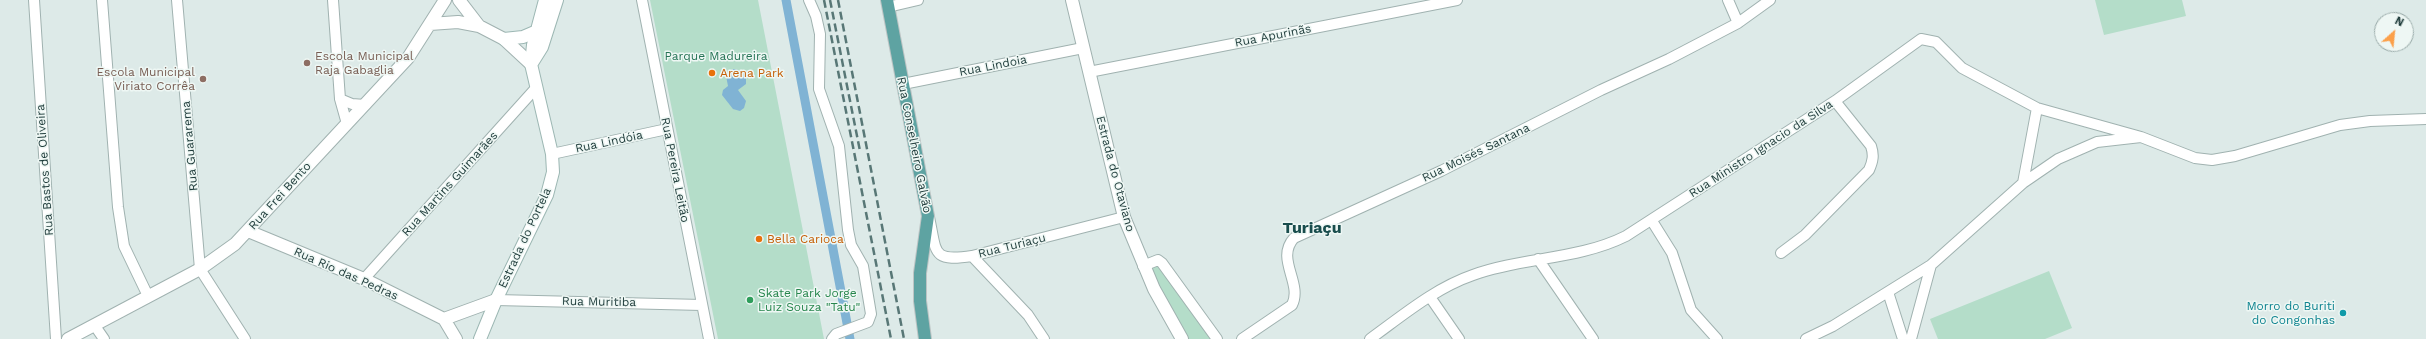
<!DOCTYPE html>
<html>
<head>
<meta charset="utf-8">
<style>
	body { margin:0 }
	#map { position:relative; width:2426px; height:339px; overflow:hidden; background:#ddeae8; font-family:"Work Sans",sans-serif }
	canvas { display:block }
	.north { position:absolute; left:2374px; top:12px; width:40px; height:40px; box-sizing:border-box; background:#eef7f4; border:1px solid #9bacaa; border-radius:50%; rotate:27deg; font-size:11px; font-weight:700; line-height:16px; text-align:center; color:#1e3b3a }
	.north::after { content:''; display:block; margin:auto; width:14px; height:18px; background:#fba04a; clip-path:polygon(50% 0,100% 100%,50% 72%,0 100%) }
</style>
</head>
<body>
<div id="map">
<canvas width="2426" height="339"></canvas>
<div class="north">N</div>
</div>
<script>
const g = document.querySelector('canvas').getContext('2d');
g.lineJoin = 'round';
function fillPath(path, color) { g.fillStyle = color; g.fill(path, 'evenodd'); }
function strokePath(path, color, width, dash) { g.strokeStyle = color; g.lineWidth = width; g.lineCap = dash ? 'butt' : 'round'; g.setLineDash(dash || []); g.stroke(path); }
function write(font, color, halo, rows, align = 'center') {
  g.font = font + ' "Work Sans",sans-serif'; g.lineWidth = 3; g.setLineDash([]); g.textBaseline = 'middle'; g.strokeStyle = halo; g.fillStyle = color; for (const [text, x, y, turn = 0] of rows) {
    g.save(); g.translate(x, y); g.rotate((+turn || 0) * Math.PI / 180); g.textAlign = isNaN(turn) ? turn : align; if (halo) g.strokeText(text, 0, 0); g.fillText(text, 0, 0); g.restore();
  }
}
fillPath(new Path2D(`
	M650 0H758L824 339H718Z
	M2095 0H2182L2186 16 2104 35Z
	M1159 262 1214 339H1184L1150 267Z
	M2049 271 2072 328 2045 339H1938L1930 319Z`), '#b4ddc9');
fillPath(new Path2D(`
	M733 69 743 71 746 77V84L738 90 746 101 744 108 740 111 733 109 722 95 723 90 728 86 726 76Z`), '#80b3d4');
strokePath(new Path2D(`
	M786 0 850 339`), '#80b3d4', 9);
const minor = new Path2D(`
	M34 0 56 339
	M102 0 118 207 124 246 148 296
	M177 0 200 269 245 339
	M333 0 340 99 347 124
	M642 0 709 339
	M809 0 816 16 820 34 819 89 839 146 848 230 851 245 863 266 871 314 868 322 836 334 832 339
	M1728 0 1738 23
	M888 7 918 0
	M1089 72 1457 0
	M903 84 1083 48
	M340 99 352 104 365 105
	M552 154 667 129
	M2023 183 2037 108
	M929 217C937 253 931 262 972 256L1124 217
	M1652 221 1672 253 1691 310 1717 339
	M1781 253 1805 235 1869 170C1873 161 1874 155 1871 146L1835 101
	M972 256 1028 315 1044 339
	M1538 259 1593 339
	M1143 266 1158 260 1162 263 1217 339
	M364 279 535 89
	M1888 292 1903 339
	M1430 297 1459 339
	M496 300 702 305
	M95 326 104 339
	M1242 339 1292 305C1303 283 1275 259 1294 238L1441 171 1601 90 1669 59 1738 23 1770 0
	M1370 339C1402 316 1435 288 1473 275 1523 257 1578 260 1626 236L1835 101 1921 39 1936 42 1962 68 2037 108 2141 137
	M1806 339 1833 326 1931 265 2023 183 2058 159 2097 142 2141 137 2195 158 2212 160 2235 156 2340 125 2370 121 2426 119
	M1911 339 1931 265`);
const tertiary = new Path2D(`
	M459 0 479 26 504 39 531 64
	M1072 0 1124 217 1154 289 1182 339
	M430 24 458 22 479 26
	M248 231 364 279 444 319 456 339
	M444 319 496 300
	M68 339 200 269 235 244 408 58 445 0`);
const secondary = new Path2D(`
	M504 39 523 37 537 31
	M532 63 542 47 557 0
	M480 339 496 300 547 195 553 172 552 154 531 64 533 45 545 0`);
const primary = new Path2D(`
	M887 0 928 216 920 273V301L925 339`);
strokePath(minor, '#a0b2b0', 12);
strokePath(tertiary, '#a0b2b0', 14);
strokePath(secondary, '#9cb7b3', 14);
strokePath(primary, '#bcc4c4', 14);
strokePath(minor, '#fff', 10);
strokePath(tertiary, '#fff', 12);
strokePath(secondary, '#fff', 12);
strokePath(primary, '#5ea3a2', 12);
strokePath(new Path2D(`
	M824 0 891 339
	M830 0 860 151
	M838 0 904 339`), '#587776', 2.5, [8, 4]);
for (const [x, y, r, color] of [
	[307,63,4,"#8d6e63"],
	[712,73,4,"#e8710a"],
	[203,79,4,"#8d6e63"],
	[759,239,4,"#e8710a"],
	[750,300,4,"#2e9e5b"],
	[2343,313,4,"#0f9aa8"]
]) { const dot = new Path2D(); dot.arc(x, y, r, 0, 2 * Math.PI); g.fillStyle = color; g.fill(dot); strokePath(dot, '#eef7f4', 1.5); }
write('12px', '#1e3b3a', '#eef7f4', [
	["Rua Apurinãs",1273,36,-11],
	["Rua Lindoia",993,66,-11],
	["Rua Lindóia",609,142,-12],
	["Rua Conselheiro Galvão",914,145,79],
	["Rua Guararema",190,146,-95],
	["Rua Ministro Ignacio da Silva",1761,149,-33],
	["Rua Moisés Santana",1476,153,-26],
	["Rua Bastos de Oliveira",45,170,-94],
	["Rua Pereira Leitão",675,170,79],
	["Estrada do Otaviano",1115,174,75],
	["Rua Martins Guimarães",450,184,-48],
	["Rua Frei Bento",280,196,-48],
	["Estrada do Portela",525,238,-65],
	["Rua Turiaçu",1012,246,-14],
	["Rua Rio das Pedras",346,274,24],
	["Rua Muritiba",599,302,1]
]);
write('12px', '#785e54', '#eef7f4', [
	["Escola Municipal",315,56],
	["Raja Gabaglia",315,70],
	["Escola Municipal",195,72,"right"],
	["Viriato Corrêa",195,86,"right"]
], 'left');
write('12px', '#267456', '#eef7f4', [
	["Parque Madureira",716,56]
]);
write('12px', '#c56008', '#eef7f4', [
	["Arena Park",720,73],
	["Bella Carioca",767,239]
], 'left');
write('12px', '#27864d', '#eef7f4', [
	["Skate Park Jorge",758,293],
	["Luiz Souza \"Tatu\"",758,307]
], 'left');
write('12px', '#0d838f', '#eef7f4', [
	["Morro do Buriti",2335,306],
	["do Congonhas",2335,320]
], 'right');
write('bold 16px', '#194d4d', '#eef7f4', [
	["Turiaçu",1312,228]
]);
</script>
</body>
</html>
